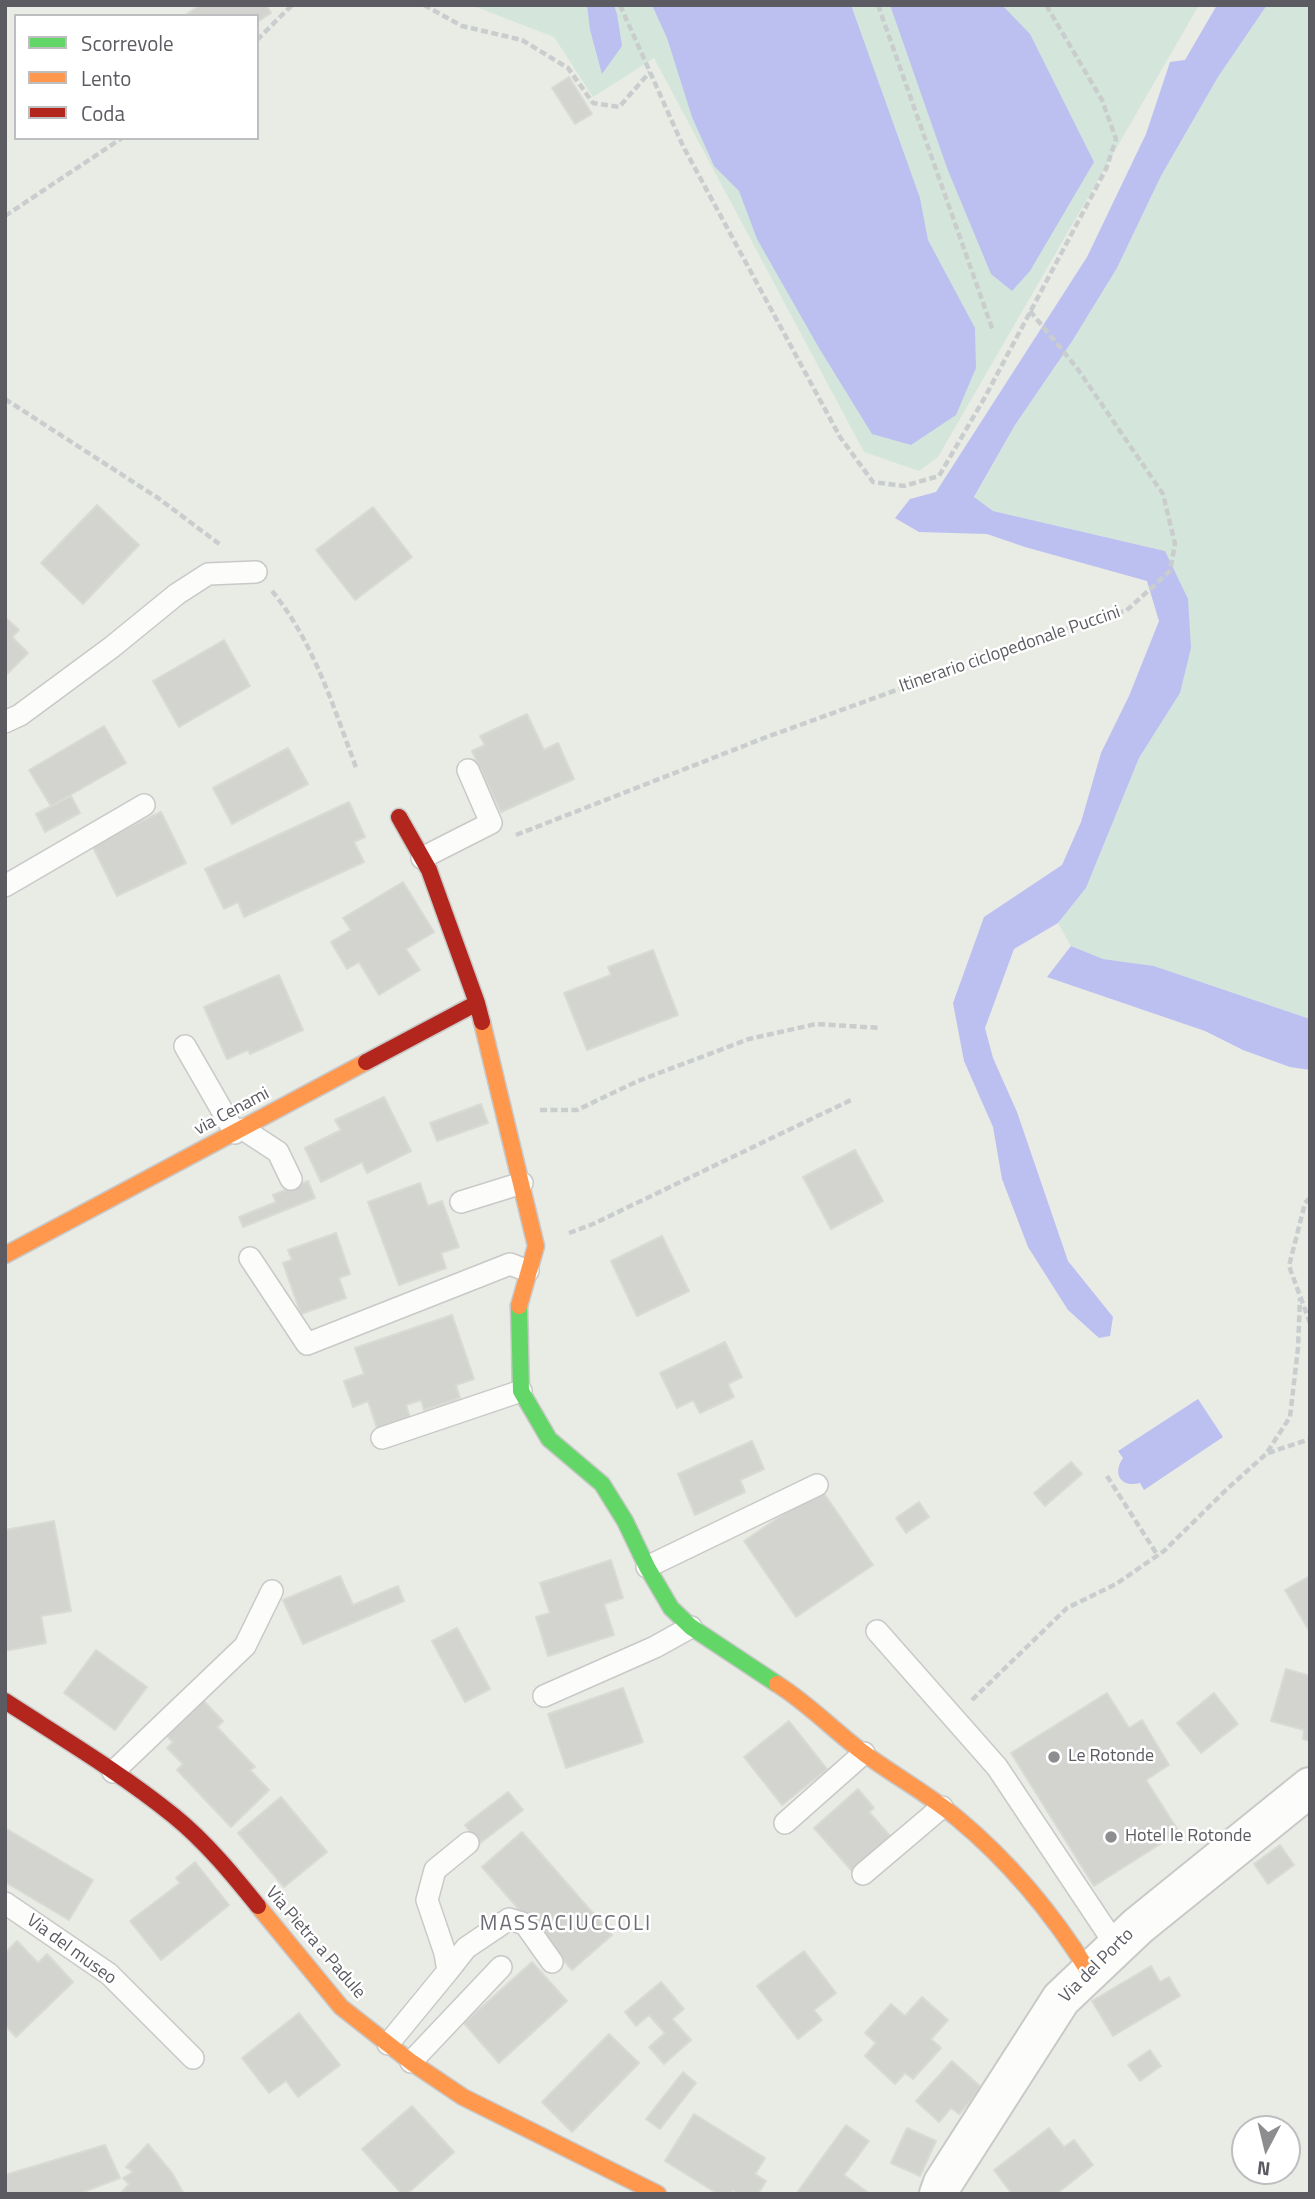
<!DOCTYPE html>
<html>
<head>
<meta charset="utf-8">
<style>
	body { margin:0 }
	#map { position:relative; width:1315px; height:2199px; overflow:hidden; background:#e9ebe5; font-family:"Titillium Web",sans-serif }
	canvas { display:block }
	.frame { position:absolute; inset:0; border:7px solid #5c5b62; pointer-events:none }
	.legend { position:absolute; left:14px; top:14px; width:245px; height:126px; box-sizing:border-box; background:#fff; border:2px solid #bebdc0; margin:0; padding:9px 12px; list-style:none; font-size:21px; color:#5c5b62 }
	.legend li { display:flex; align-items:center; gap:14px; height:35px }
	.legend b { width:35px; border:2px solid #bebdc0 }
	.north { position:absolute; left:1231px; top:2115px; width:70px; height:70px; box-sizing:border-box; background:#fff; border:2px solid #bebdc0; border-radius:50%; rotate:187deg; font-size:19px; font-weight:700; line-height:28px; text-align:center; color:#5c5b62 }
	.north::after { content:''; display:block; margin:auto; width:24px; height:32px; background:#8d8d90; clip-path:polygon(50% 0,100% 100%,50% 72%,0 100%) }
</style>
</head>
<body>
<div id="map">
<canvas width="1315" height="2199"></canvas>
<div class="frame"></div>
<ul class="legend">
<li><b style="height:9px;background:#63d668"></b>Scorrevole</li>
<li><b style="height:9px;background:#ff974d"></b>Lento</li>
<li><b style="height:9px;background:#b3261e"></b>Coda</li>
</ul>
<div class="north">N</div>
</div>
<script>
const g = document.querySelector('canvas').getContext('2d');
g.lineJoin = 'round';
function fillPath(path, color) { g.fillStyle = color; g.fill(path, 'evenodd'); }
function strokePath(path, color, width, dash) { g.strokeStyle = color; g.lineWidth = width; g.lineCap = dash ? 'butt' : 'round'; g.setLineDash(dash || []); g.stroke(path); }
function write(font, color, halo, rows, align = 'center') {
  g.font = font + ' "Titillium Web",sans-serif'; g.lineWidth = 5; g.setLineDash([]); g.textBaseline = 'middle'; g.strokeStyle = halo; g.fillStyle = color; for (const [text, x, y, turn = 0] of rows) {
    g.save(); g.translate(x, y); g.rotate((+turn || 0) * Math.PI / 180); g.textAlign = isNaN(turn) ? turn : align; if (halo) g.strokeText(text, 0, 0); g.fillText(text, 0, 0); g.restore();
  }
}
fillPath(new Path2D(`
	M471 5H1199L938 457 919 471 864 452 654 58 593 97 554 37Z
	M1267 5H1310V1019L1154 966 1103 959 1071 946 1058 923 1086 888 1139 758 1180 693 1165 551 993 511 974 498 1015 425 1071 343 1117 268 1161 176 1218 77Z`), '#d4e6db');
fillPath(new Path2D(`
	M587 5H614L617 14 622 46 602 74 590 30Z
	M652 5H851L920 198 928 240 975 328 976 368 956 415 911 445 872 434 819 348 757 239 739 191 714 166 692 117 667 38Z
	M890 5H1002L1030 34 1094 162 1030 271 1012 291 991 274 947 168Z
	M1217 5H1267L1218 77 1161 176 1117 268 1071 343 1015 425 974 497 993 511 1165 551 1188 599 1191 648 1180 693 1139 758 1086 888 1058 923 1014 949 985 1028 993 1058 1017 1112 1068 1261 1113 1317 1110 1336 1099 1338 1068 1310 1028 1247 1002 1179 993 1127 964 1061 953 1003 984 917 1062 865 1081 822 1101 753 1129 696 1159 621 1147 581 1025 547 987 534 919 532 895 518 910 499 936 492 1087 257 1146 134 1170 62 1185 60Z
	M1071 946 1103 959 1154 966 1310 1019V1070L1290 1067 1243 1050 1205 1031 1047 977Z
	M1198 1399 1223 1437 1144 1490 1140 1483C1121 1488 1112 1474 1123 1458L1118 1451Z`), '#bcc0f1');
const building = new Path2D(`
	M200 5H266L271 13 257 22V16H184Z
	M569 77 592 114 575 124 552 88Z
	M97 505 139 545 83 604 41 563Z
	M373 507 412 557 355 600 316 550Z
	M5 617 19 630 12 637 28 653 5 676Z
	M224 640 250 686 179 727 153 681Z
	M527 714 544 750 558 743 574 779 501 812 472 751 485 745 480 736Z
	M104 726 126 763 51 806 29 770Z
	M288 748 308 784 232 824 213 788Z
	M71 796 80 813 45 832 36 814Z
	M349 802 365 837 354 842 364 862 244 917 238 902 224 909 205 869Z
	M161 812 186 863 117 896 92 845Z
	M403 882 434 932 406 949 420 970 379 995 359 962 347 969 331 942 351 930 343 918Z
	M653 950 678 1015 587 1050 564 993 611 975 608 967Z
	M279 975 303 1030 250 1054 248 1050 227 1059 204 1007Z
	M384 1097 411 1151 367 1173 362 1162 321 1182 305 1148 341 1130 335 1120Z
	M481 1104 488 1123 437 1141 430 1123Z
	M855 1150 883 1201 831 1229 803 1177Z
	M308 1181 315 1198 243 1227 239 1217 276 1202 273 1195Z
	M420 1183 428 1206 442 1201 459 1247 441 1253 446 1268 399 1285 368 1202Z
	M336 1233 350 1274 339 1278 346 1298 301 1314 283 1263 292 1260 288 1250Z
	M662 1236 689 1291 637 1316 611 1261Z
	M452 1315 474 1379 456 1385 460 1398 424 1410 421 1400 406 1405 411 1420 378 1431 368 1401 353 1407 344 1381 364 1374 355 1348Z
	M725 1342 742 1377 728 1384 734 1397 700 1413 693 1400 677 1408 660 1373Z
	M752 1441 764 1469 740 1480 745 1492 695 1515 678 1474Z
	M1071 1462 1082 1474 1045 1506 1034 1493Z
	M821 1489 873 1565 796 1617 744 1541Z
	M919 1502 929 1517 906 1533 896 1518Z
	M54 1521 71 1611 41 1616 46 1643 5 1651V1530Z
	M611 1560 623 1598 604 1604 614 1635 548 1656 536 1617 550 1613 540 1583Z
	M340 1576 353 1605 398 1586 404 1601 303 1644 283 1600Z
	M1308 1577 1310 1581V1632L1285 1590Z
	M457 1628 490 1689 465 1702 432 1641Z
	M96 1650 147 1687 115 1730 64 1693Z
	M1286 1669 1310 1676V1741L1303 1739 1304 1730 1271 1721Z
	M623 1688 643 1742 566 1768 548 1714Z
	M1107 1693 1129 1728 1142 1720 1169 1765 1146 1780 1179 1832 1094 1886 1011 1753Z
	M1214 1693 1238 1724 1201 1753 1177 1723Z
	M197 1694 223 1721 217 1727 255 1767 250 1770 269 1790 231 1827 177 1770 183 1764 167 1748 173 1742 160 1729Z
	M789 1721 827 1769 782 1805 744 1757Z
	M858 1789 874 1808 869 1812 891 1837 852 1871 814 1828Z
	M508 1792 523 1810 479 1844 465 1825Z
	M281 1797 327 1852 284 1887 238 1833Z
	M5 1828 93 1880 69 1920 5 1882Z
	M522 1832 612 1935 572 1970 482 1867Z
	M1280 1845 1294 1865 1268 1884 1254 1864Z
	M195 1862 229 1905 161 1960 130 1921 180 1883 176 1878Z
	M17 1941 38 1963 47 1954 73 1982 16 2037 5 2025V1953Z
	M804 1951 836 1993 814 2010 822 2020 798 2039 757 1986Z
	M532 1962 567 2001 499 2063 464 2023Z
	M1151 1966 1160 1982 1169 1977 1180 1996 1113 2036 1092 2001Z
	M661 1982 684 2009 672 2019 691 2040 664 2064 649 2047 665 2033 649 2015 636 2026 625 2012Z
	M922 1997 948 2020 931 2039 941 2048 913 2079 905 2073 895 2084 865 2056 876 2043 865 2033 891 2004 905 2016Z
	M299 2013 340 2065 298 2097 286 2081 269 2093 242 2058Z
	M609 2034 639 2063 572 2132 542 2102Z
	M1150 2050 1161 2066 1140 2081 1128 2065Z
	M952 2061 982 2088 959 2114 951 2108 939 2122 916 2101Z
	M683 2072 696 2083 660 2129 646 2119Z
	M412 2106 454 2152 407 2194H402L362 2149Z
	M694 2114 765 2158 755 2174 766 2181 758 2194H739L733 2190 730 2194H718L665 2161Z
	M846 2125 869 2141 844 2175 870 2194H796Z
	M907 2128 936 2141 920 2176 891 2163Z
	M1049 2128 1064 2147 1074 2140 1093 2165 1056 2194H1012L994 2170Z
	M148 2144 172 2173 184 2194H120L129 2184 123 2178 133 2172 126 2167Z
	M105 2145 120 2178 78 2194H5V2175Z`);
fillPath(building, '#d3d4d0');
strokePath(building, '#d8dad4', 2);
const lane = new Path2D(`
	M5 722 20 715 112 647 177 594 208 574 256 572
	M422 858 491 823 468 770
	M5 886 144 805
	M185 1046 235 1133
	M243 1129 278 1152 291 1179
	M461 1202 522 1183
	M250 1258 307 1344 510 1264 528 1271
	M382 1438 521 1391
	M647 1567 817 1485
	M877 1631 997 1767 1117 1947
	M544 1696 655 1647 691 1627
	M113 1772 245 1646 272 1591
	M785 1823 864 1753
	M863 1874 942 1807
	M5 1903 109 1974 193 2058
	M448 1971 466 1948 509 1919 525 1924 552 1962
	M388 2044 448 1971 445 1953 427 1900 435 1870 468 1843
	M411 2062 501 1967`);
const street = new Path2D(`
	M939 2194 943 2183 1061 1999 1138 1926 1310 1787`);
const fast = new Path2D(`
	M519 1306 521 1391 549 1439 602 1484 625 1521 647 1567 671 1608 691 1627 777 1684`);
const slow = new Path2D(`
	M482 1022 536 1246 519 1306
	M5 1255 366 1062
	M777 1684C809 1704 834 1731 865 1754 895 1776 928 1794 957 1818 1010 1862 1053 1914 1089 1972
	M258 1906 341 2007 411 2062 463 2097 658 2194`);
const jam = new Path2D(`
	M399 817 429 870 477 1003 482 1022
	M366 1062 477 1003
	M5 1701C62 1738 121 1773 174 1816 206 1842 233 1875 258 1906`);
strokePath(lane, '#c8c9c8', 24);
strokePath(street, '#c8c9c8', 42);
strokePath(fast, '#c9c8c8', 19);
strokePath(slow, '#c9c8c8', 19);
strokePath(jam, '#c9c8c8', 19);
strokePath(new Path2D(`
	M424 5 462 26 522 40 568 68 593 103 619 107 650 72
	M620 5 683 146 840 437 873 482 904 486 939 476 985 397 1106 169 1116 139 1102 100 1046 5
	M878 5 993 331
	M257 40 292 5
	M5 216 122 138
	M5 399 158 498 222 546
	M272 591C314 642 334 709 357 770
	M516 835 764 738 1101 616 1126 611 1170 571 1175 544 1163 494 1077 368 1030 311
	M540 1110H577L638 1081 749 1039 816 1024 881 1028
	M1310 1198 1305 1203 1289 1266 1310 1323
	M569 1233 593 1224 853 1099
	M1268 1453 1310 1439
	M1107 1476 1158 1556
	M972 1700 1067 1608 1116 1584 1164 1551 1227 1489 1266 1454 1290 1417 1298 1348 1300 1298`), '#cacdce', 4.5, [7, 3.5]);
strokePath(lane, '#fcfcfb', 21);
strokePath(street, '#fcfcfb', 38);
strokePath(fast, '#63d668', 16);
strokePath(slow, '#ff974d', 16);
strokePath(jam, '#b3261e', 16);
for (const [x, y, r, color] of [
	[1054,1757,7,"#8d8d90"],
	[1111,1837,7,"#8d8d90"]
]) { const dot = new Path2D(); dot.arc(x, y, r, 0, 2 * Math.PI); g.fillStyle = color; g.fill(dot); strokePath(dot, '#fff', 2.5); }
write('18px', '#5c5b62', '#fff', [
	["Itinerario ciclopedonale Puccini",1010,650,-19],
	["via Cenami",232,1112,-28],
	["Via Pietra a Padule",315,1943,49],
	["Via del museo",71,1950,36],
	["Via del Porto",1097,1966,-45]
]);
write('18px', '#5c5b62', '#fff', [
	["Le Rotonde",1068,1757],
	["Hotel le Rotonde",1125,1837]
], 'left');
g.letterSpacing = '2px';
write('21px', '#6d6c74', '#fff', [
	["MASSACIUCCOLI",566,1925]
]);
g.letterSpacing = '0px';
</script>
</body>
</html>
